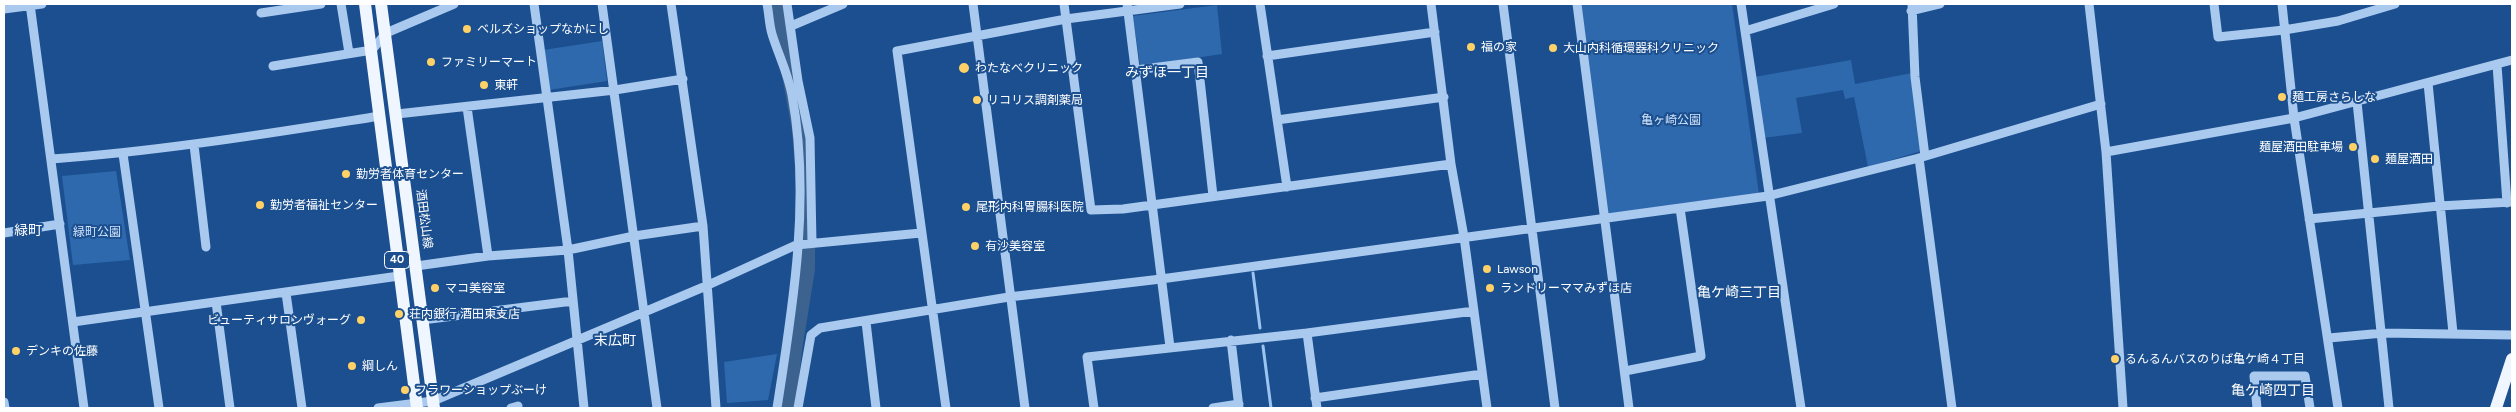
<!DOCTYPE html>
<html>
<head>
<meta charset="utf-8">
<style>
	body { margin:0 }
	#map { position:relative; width:2516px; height:412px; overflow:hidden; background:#1b4f8f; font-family:Figtree,sans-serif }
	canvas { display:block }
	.frame { position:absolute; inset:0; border:5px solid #fff; pointer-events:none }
</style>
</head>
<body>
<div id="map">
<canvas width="2516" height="412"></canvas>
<div class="frame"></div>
</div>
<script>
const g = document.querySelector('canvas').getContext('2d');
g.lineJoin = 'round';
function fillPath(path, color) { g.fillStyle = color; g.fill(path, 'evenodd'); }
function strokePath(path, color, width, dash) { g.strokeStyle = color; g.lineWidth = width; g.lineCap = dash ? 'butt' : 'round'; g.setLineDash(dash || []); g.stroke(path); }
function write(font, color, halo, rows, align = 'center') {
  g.font = font + ' Figtree,"Noto Sans JP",sans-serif'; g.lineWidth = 4; g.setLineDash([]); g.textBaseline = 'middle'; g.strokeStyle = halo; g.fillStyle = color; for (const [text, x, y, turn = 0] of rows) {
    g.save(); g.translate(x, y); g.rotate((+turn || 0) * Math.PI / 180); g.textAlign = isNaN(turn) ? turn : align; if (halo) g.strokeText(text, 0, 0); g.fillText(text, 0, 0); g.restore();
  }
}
fillPath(new Path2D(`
	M1578 4H1732L1759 194 1606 214Z
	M1217 5 1222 54 1140 66 1133 16Z
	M602 41 607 81 549 90 543 50Z
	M1851 60 1855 84 1912 73 1921 151 1868 167 1854 97 1845 99 1843 90 1796 98 1802 133 1763 138 1754 77Z
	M116 171 130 260 73 265 62 176Z
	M777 354 768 400 727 403 724 362Z`), '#2e69ad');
strokePath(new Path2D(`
	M1253 273 1260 328
	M1263 346 1271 408`), '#9cc4f0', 3);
strokePath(new Path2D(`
	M778 4 801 130 806 196V269L793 350 787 408`), '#3c6290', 18);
strokePath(new Path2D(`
	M30 4 84 408
	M341 4 349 53
	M534 4 568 250 584 408
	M602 4 657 408
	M671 4 703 226 716 408
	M767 4C769 13 769 24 772 34 778 54 788 73 792 95 811 198 793 306 777 408
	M787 4 798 81 810 138 812 243
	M973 4 1025 408
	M1064 4 1091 210 1123 209 1451 164
	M1127 4 1170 347
	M1260 4 1287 187
	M1431 4 1451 164 1464 237 1487 408
	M1503 4 1555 408
	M1577 4 1629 408
	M1741 4 1801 408
	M1912 4 1915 77 1925 156
	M2089 4 2106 152 2123 408
	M2214 4 2218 37 2284 30 2338 21 2395 4
	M2282 4 2294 118 2338 408
	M4 9 42 4
	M1911 11 1940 4
	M261 13 321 4
	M791 26 843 4
	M1745 31 1834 4
	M1267 56 1435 32
	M2497 65 2507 203
	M273 66 372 50 386 33 454 4
	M1136 70 1198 62 1213 196
	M2428 83 2453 333
	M2357 102 2389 408
	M467 107 488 256
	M397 114 615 90 683 79
	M1277 120 1444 97
	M194 145 206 247
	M2106 152 2294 118 2512 60
	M123 154 159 408
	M1919 158 1952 408
	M52 159C162 151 271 133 380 116
	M2309 219 2439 206 2512 202
	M4 233 60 224
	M416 266 488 256 568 250 634 236 703 226
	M286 293 302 408
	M216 302 230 408
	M422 320 573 301
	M73 322 399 276
	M866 322 876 408
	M1307 333 1317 408
	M2329 338 2383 333 2512 335
	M1231 340 1239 408
	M1625 371 1701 356 1680 208
	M1315 398 1482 374
	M4 402 5 408
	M378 408 433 401 706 286 796 245 921 233
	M511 408 518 406V408
	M798 408 811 335 820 328 1009 297 1161 279 1768 196 1919 158 2101 104
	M946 408 897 51 1066 19 1180 4
	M1094 408 1087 357 1307 333 1474 311
	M1213 408 1239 404
	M2257 408 2254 376H2305L2310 408`), '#a9c9ee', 9);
strokePath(new Path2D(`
	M365 4 417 408
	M381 4 434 408
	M2496 408 2512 359`), '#f0f6ff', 12);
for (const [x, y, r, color] of [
	[467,29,5,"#ffd166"],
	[1471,47,5,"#ffd166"],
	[1553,48,5,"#ffd166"],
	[431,62,5,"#ffd166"],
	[964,68,6,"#ffd166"],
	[484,85,5,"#ffd166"],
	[2282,97,5,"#ffd166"],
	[977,100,5,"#ffd166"],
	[2353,147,5,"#ffd166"],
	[2375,159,5,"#ffd166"],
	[346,174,5,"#ffd166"],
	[260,205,5,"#ffd166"],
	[966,207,5,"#ffd166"],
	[975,246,5,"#ffd166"],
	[1487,269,5,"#ffd166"],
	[435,288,5,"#ffd166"],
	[1490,288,5,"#ffd166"],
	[399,314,5,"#ffd166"],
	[361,320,5,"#ffd166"],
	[16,351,5,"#ffd166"],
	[2115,359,5,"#ffd166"],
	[352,366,5,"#ffd166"],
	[405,390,5,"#ffd166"]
]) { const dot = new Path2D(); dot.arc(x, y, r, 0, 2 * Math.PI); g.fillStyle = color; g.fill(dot); strokePath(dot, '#1b4f8f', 2); }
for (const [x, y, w] of [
	[397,260,25]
]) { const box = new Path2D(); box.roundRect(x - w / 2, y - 8.5, w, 17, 4); g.fillStyle = '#1b4f8f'; g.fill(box); strokePath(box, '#fff', 1); }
write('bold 11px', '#fff', null, [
	["40",397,260]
]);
write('12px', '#fff', '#1b4f8f', [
	["ベルズショップなかにし",477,29],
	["福の家",1481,47],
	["大山内科循環器科クリニック",1563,48],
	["ファミリーマート",441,62],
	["わたなべクリニック",975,68],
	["東軒",494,85],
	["麺工房さらしな",2292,97],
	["リコリス調剤薬局",987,100],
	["麺屋酒田駐車場",2343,147,"right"],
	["麺屋酒田",2385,159],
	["勤労者体育センター",356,174],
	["勤労者福祉センター",270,205],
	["尾形内科胃腸科医院",976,207],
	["有沙美容室",985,246],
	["Lawson",1497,269],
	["マコ美容室",445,288],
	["ランドリーママみずほ店",1500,288],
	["荘内銀行 酒田東支店",409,314],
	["ビューティサロンヴォーグ",351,320,"right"],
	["デンキの佐藤",26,351],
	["るんるんバスのりば亀ケ崎４丁目",2125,359],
	["綱しん",362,366],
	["フラワーショップぶーけ",415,390]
], 'left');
write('12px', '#cfe3fa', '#1b4f8f', [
	["亀ヶ崎公園",1671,120],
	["緑町公園",97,232]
]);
write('12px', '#fff', '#1b4f8f', [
	["酒田松山線",424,219,83]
]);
write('14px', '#fff', '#1b4f8f', [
	["みずほ一丁目",1167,73],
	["緑町",28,231],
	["亀ケ崎三丁目",1739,293],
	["末広町",615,341],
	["亀ケ崎四丁目",2273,391]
]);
</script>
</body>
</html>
